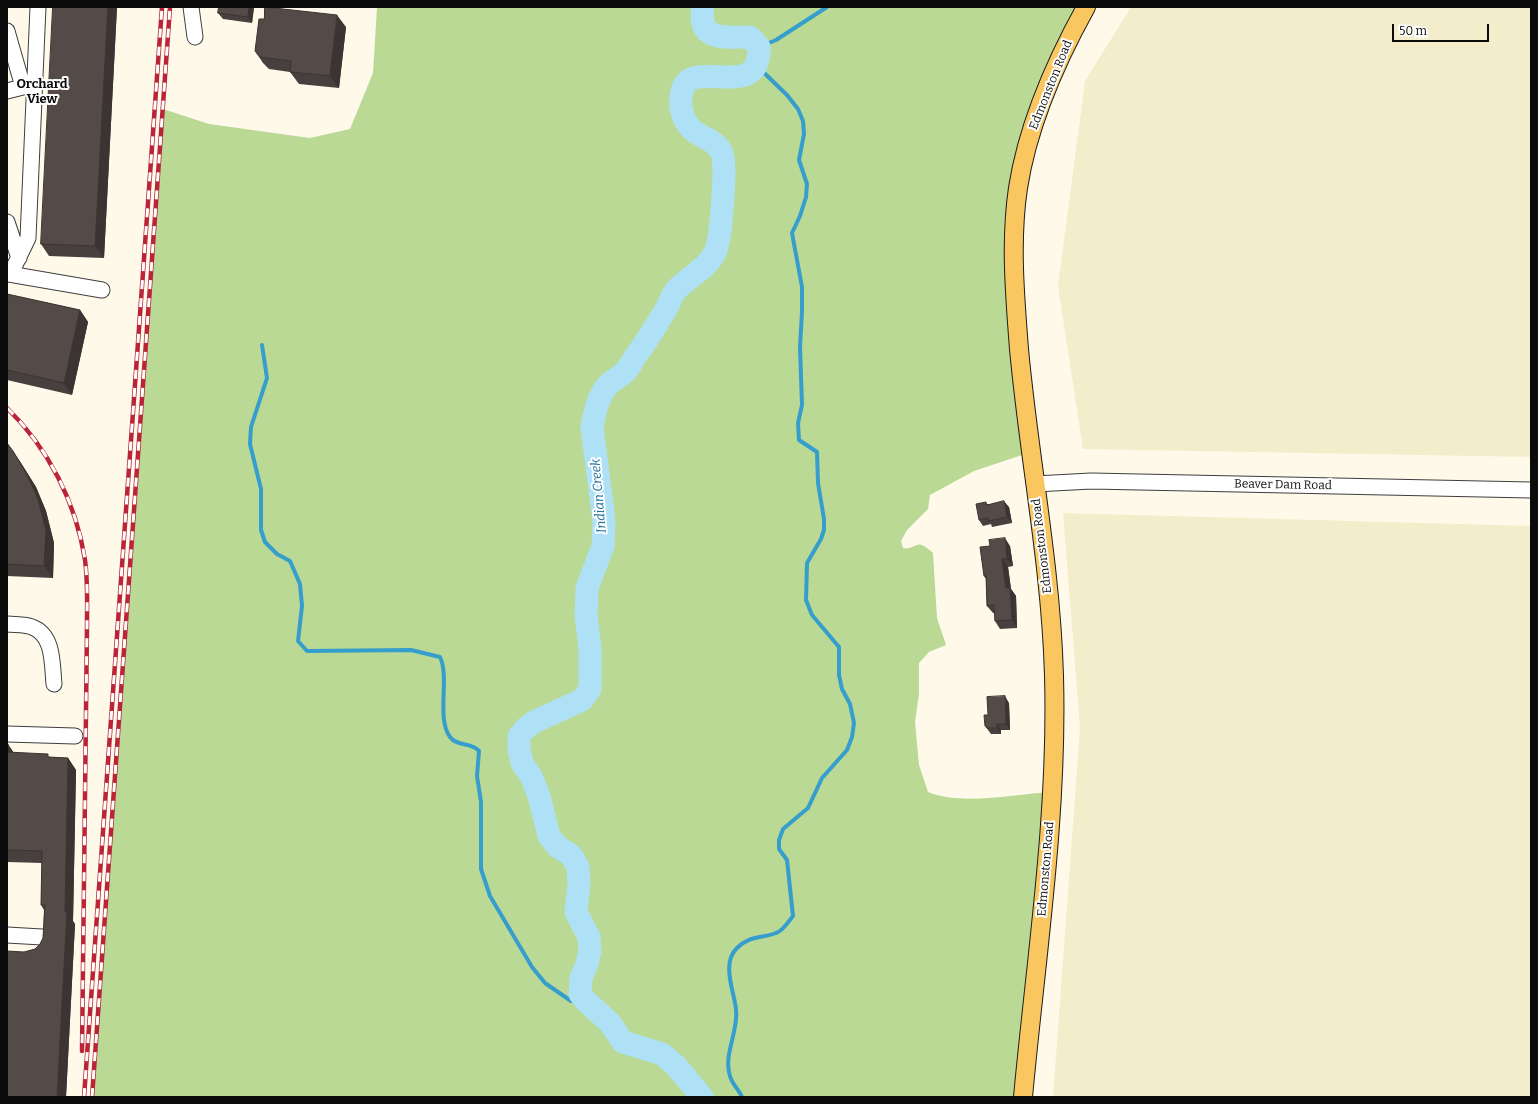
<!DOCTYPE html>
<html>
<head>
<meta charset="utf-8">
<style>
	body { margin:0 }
	#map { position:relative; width:1538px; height:1104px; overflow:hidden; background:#fff9ea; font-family:Bitter,serif }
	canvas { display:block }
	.frame { position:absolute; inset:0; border:8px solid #0b0b0b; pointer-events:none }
	.scale { position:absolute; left:1392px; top:24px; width:97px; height:18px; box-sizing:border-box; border:2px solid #0b0b0b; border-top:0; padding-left:5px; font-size:12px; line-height:14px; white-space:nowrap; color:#0b0b0b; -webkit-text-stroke:3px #fff; paint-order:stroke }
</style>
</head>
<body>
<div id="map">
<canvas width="1538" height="1104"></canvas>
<div class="frame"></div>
<div class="scale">50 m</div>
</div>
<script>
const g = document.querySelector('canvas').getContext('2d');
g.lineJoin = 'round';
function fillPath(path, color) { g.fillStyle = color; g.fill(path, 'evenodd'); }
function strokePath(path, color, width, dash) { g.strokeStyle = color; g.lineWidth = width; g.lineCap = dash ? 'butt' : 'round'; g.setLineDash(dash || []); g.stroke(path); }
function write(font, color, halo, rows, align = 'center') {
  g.font = font + ' Bitter,serif'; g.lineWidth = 4; g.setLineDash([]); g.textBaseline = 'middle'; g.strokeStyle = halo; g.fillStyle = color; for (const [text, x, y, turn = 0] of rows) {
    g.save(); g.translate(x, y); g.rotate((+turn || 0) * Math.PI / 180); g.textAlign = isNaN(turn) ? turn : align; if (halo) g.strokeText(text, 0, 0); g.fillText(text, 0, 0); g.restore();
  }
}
fillPath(new Path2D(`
	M1131 7H1531V457L1083 449 1058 286 1085 81Z
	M1063 513 1531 526V1097H1053L1080 728Z`), '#f4edcb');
fillPath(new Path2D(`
	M377 7H1086L1018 188 1031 452 974 471 930 495 928 509 907 530 901 541 903 548C918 550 915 536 933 553L937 618 946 645 929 652 919 663V694L915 722 919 765 928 792C962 806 1015 794 1051 792L1023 1097H92L163 109 209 124 310 138 350 129 373 73Z`), '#b9d994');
strokePath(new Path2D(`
	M759 47 776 40 827 7
	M262 345 267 378 251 427 250 444 261 489V530L265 542 277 554 290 561 300 584 302 606 298 641 307 651 411 650 440 657C450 678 436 718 450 737 457 747 472 742 479 751L477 776 481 802V869L490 896 532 967 545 983 571 1001 588 1003
	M742 1097C739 1090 732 1084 730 1076 723 1054 739 1031 736 1009 734 991 721 963 737 948 750 935 761 939 776 933 783 931 788 922 793 916L787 860 779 849V840L783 829 808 808 822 778 847 750 852 737 854 723 850 704 842 689 839 675V647L812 615 806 600 807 563 821 539 824 530V519L818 483 817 452 799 440 798 423 802 405 800 347 802 312V287L792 233 800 216 806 197 807 184 799 160 804 134 803 121 798 109 787 95 757 66`), '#369ecd', 4);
strokePath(new Path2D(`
	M702 1097 676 1066 662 1054 623 1042 610 1023 588 1003 580 994 581 978 587 964 590 950 589 937 576 912 579 884 578 867 571 855 558 847 549 836 539 796 531 776 522 763 519 749V736L526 728 534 722 582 700 590 689V648L586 615 587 588 603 546 604 521 592 427C594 414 598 398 606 387 610 381 619 378 625 372 629 368 632 362 635 357 646 343 655 327 665 311 669 305 671 296 676 290 689 276 709 268 716 250 721 237 727 164 722 153 711 132 688 141 681 108 680 101 681 90 685 84 700 62 761 100 759 47L750 37C725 37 697 42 703 7`), '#afe1f6', 23);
const minor = new Path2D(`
	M191 7 195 37
	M7 31 23 87 35 84
	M7 91 23 87
	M7 222 19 258
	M7 274 15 265 28 238 38 7
	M9 274 102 290
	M1035 484 1091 481 1531 490
	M7 624C15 625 25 624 32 627 54 635 52 664 54 684
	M7 734 75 736
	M7 935 42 937`);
const major = new Path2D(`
	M1023 1097C1036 957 1058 816 1054 676 1051 566 1029 458 1019 349 1015 296 1010 242 1018 188 1028 124 1055 63 1086 7`);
strokePath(minor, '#3e3e3e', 17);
strokePath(major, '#1c1c1c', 20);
strokePath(minor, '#fff', 15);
strokePath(major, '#f9c660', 18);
const rail = new Path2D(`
	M7 408C48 448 76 502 85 560 88 582 87 604 87 626L82 1051
	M84 1097 162 7
	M92 1097 170 7`);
strokePath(rail, '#bb2438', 4.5);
strokePath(rail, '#fff', 3, [9]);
fillPath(new Path2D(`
	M53 7H117L104 258 49 256 41 244Z
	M219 7H254L252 23 223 19 218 13Z
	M346 27 339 88 299 84 290 72 269 69 263 63 255 51Z
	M7 294 80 310 88 322 72 395 7 380Z
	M7 443 21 463 36 487 46 511 54 543 53 578 7 576Z
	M986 502 987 504 1009 507 1012 523 992 527 991 524 983 526 979 520Z
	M1010 546 1013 566 1008 567 1011 589 1016 596 1017 628 1000 629 995 621 994 613H993L987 606 986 579 984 576Z
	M1009 703 1010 730H1001V734H991L985 726 988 715Z
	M7 744 13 752 51 757 68 758 76 770 73 921 75 924 66 1097 24 952 35 949 40 944 43 938 44 910 41 905 42 863 7 862Z`), '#48403e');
fillPath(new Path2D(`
	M108 7H117L104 258 95 246Z
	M249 7H254L252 23 248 17Z
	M337 15 346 27 339 88 330 76Z
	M80 310 88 322 72 395 64 383Z
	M13 451 21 463 36 487 46 511 54 543 53 578 44 566Z
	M1004 501 1009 507 1012 523 1007 517Z
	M1005 538 1010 546 1013 566 1007 559Z
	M1002 559 1008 567 1011 589 1016 596 1017 628 1012 620 1006 588Z
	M1005 696 1009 703 1010 730 1006 724Z
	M997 724 1001 730V734L997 728Z
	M8 744 16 756 7 752Z
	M68 758 76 770 73 921 75 924 66 1097H57L65 912Z`), '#3b3432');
const building = new Path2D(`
	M53 7H108L95 246 41 244Z
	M219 7H249L248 17 218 13Z
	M265 7 337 15 330 76 290 72 291 61 260 57 255 51 259 19H264Z
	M7 294 80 310 64 383 7 370Z
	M7 443 13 451 27 475 38 499 46 531 44 566 7 564Z
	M1004 501 1007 517 988 521V518L979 520 976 504 986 502V505Z
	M1005 538 1007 559H1002L1006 588H1010L1012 620 995 621 994 605 987 606 986 576H984L980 547 990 546 989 540Z
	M1005 696 1006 724H997V728H987L985 726 984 715H988L987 697Z
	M7 744H8L7 752 48 754V757L68 758 65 912H67L57 1097H7V951L24 952 35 949 40 944 43 938 45 905H41L42 851 7 850Z`);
fillPath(building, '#544b48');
strokePath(building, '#3b3432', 1);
write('12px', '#0b0b0b', '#fff', [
	["Edmonston Road",1051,85,-68],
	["Beaver Dam Road",1283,485,1],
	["Edmonston Road",1042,546,-97],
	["Edmonston Road",1046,869,-85]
]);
write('bold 13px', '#0b0b0b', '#fff', [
	["Orchard",42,84],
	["View",42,99]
]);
write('italic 13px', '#156d9c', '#fff', [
	["Indian Creek",599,496,-95]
]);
</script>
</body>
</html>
